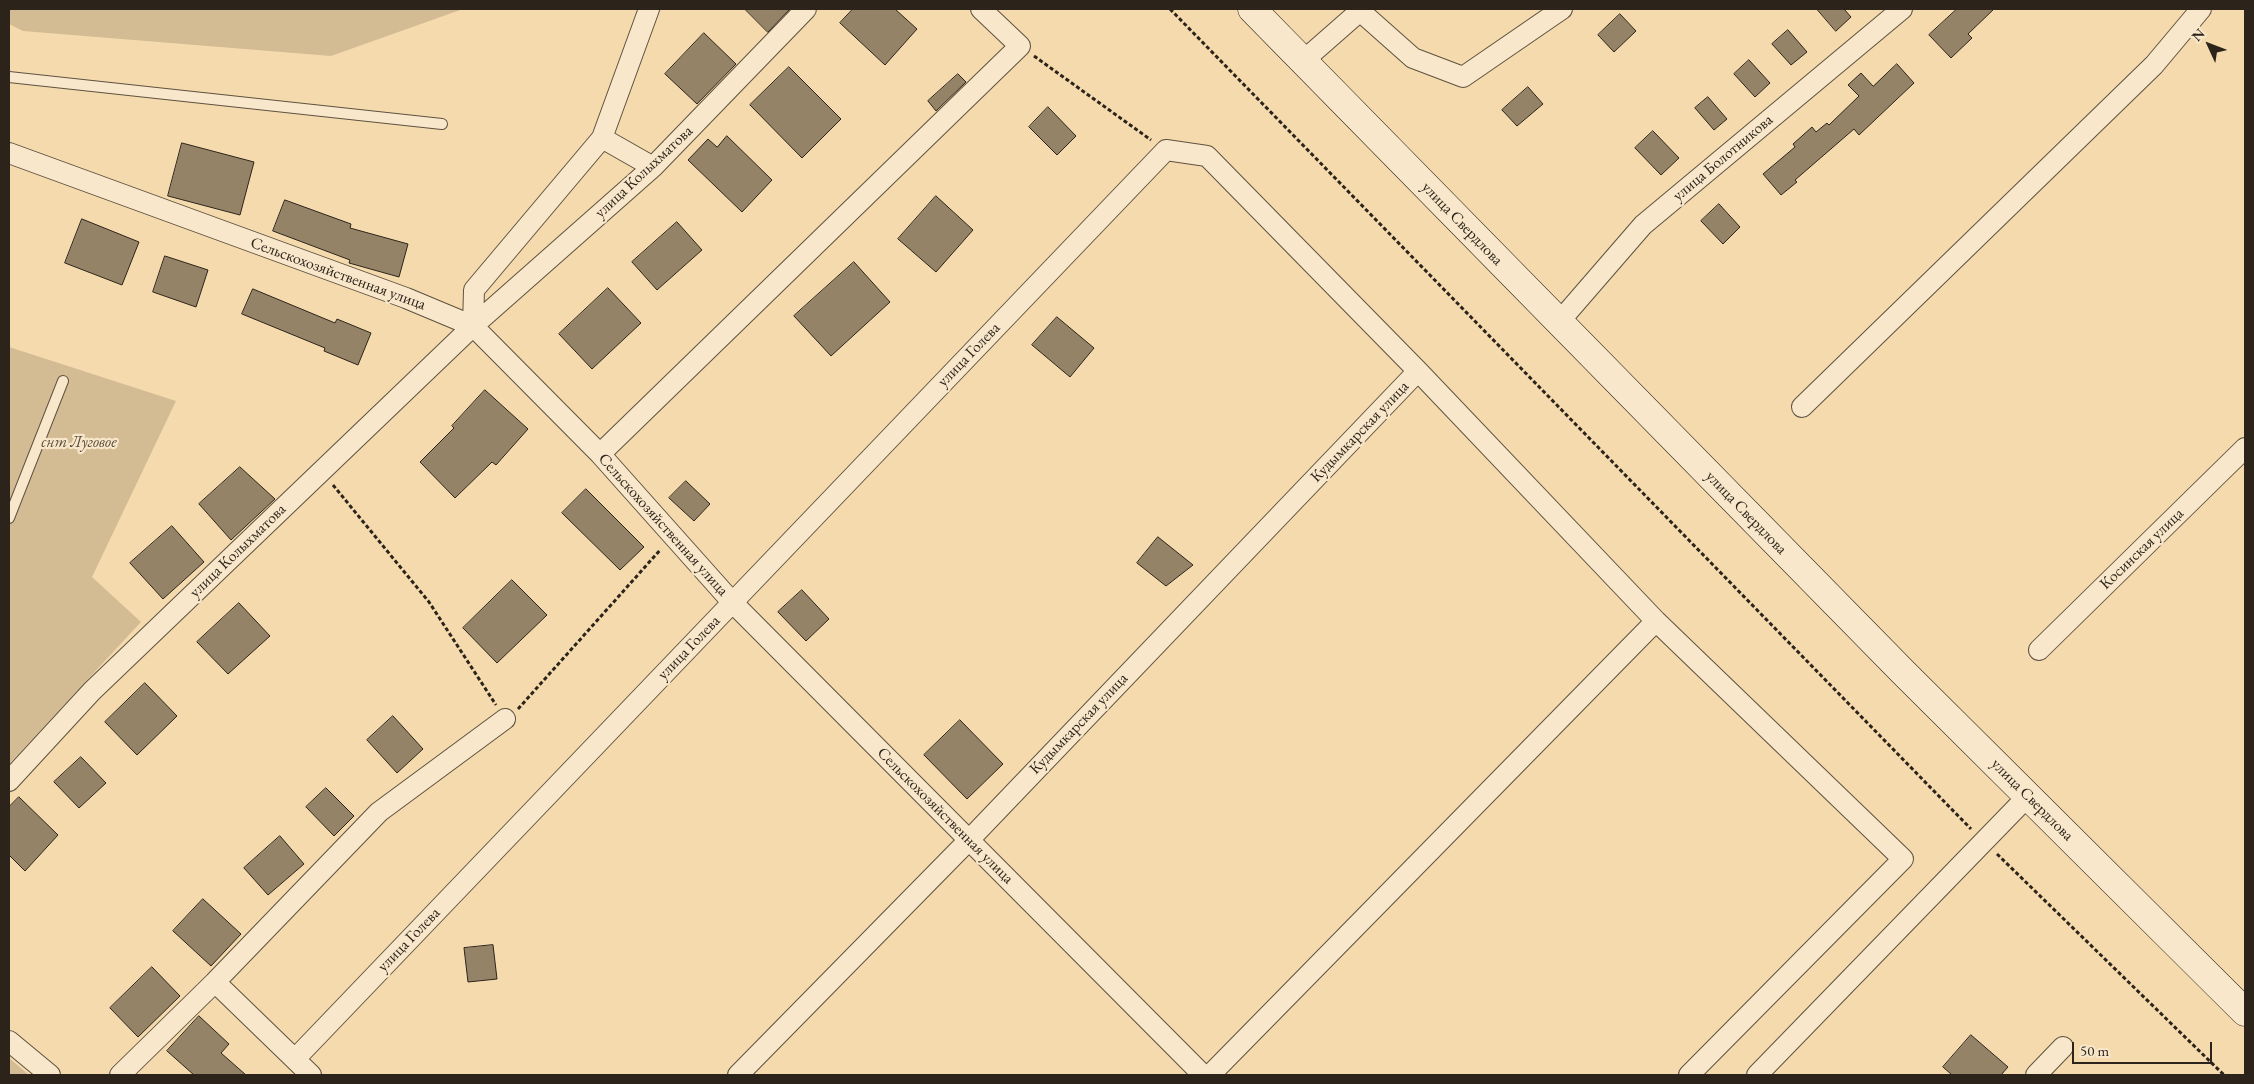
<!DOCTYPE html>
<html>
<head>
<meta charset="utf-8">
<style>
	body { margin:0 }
	#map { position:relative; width:2254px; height:1084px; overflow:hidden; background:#f5daad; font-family:"EB Garamond",serif }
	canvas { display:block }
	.frame { position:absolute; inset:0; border:10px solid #2c241b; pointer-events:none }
	.north { position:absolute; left:2184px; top:20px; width:50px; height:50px; -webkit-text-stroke:4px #f8e7ca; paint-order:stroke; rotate:313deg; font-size:14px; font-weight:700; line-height:20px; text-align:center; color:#2c241b }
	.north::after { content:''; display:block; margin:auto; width:18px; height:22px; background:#2c241b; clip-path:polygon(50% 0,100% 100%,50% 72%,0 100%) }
	.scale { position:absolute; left:2072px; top:1042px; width:140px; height:22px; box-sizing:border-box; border:2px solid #2c241b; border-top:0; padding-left:6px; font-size:15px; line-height:18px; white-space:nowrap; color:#2c241b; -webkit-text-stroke:4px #f8e7ca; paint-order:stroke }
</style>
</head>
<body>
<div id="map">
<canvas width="2254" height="1084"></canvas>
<div class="frame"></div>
<div class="north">N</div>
<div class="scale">50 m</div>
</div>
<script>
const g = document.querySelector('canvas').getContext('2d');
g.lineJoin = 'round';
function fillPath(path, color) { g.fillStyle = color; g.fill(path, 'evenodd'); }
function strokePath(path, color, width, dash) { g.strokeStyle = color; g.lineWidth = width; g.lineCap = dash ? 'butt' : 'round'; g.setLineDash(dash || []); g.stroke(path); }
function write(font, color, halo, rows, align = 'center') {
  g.font = font + ' "EB Garamond",serif'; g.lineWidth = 4.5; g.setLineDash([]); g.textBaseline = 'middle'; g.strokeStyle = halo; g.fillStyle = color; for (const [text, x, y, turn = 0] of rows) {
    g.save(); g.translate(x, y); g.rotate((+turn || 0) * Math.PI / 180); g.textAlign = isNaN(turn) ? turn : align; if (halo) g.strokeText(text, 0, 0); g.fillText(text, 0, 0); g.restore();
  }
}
fillPath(new Path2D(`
	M9 9H463L331 56 23 31 9 24Z
	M9 347 176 401 92 577 141 622 9 764Z
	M9 1058 29 1075H9Z`), '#d3bb94');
const building = new Path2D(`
	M745 9H790L768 32Z
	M853 9H895L917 29 885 65 840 23Z
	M1817 9H1844L1851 17 1836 31Z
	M1957 9H1994L1968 34 1972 38 1951 58 1929 35Z
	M1620 14 1636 31 1614 52 1598 35Z
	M1788 30 1807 52 1791 65 1772 44Z
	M704 33 736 64 697 104 665 74Z
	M1749 60 1770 83 1755 97 1734 74Z
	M1897 64 1914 83 1859 135 1854 129 1795 180 1797 182 1781 195 1763 174 1795 147 1793 144 1812 127 1816 132 1827 123 1829 125 1859 96 1848 85 1861 73 1873 86Z
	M789 67 841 119 802 158 750 105Z
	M958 74 966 82 936 111 928 101Z
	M1528 87 1543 104 1517 126 1502 110Z
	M1708 97 1727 119 1714 130 1695 108Z
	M1048 107 1076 136 1057 155 1029 127Z
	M1653 131 1679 158 1661 175 1635 148Z
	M727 136 772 180 742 212 688 160 708 139 717 147Z
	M182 143 254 162 240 215 168 196Z
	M936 196 973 230 936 272 898 239Z
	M285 200 351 224 350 228 408 244 399 277 349 263 350 260 273 231Z
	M1719 204 1740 227 1723 244 1701 221Z
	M82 219 139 242 122 285 65 263Z
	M677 222 702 250 657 290 632 262Z
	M165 256 208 270 196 307 153 292Z
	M854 262 890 302 831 356 794 316Z
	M608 288 641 323 592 369 559 334Z
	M253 289 335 323 337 319 371 333 358 365 324 351 325 348 242 314Z
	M1057 317 1094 348 1070 377 1032 345Z
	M485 390 528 429 496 465 492 462 455 498 420 462 454 428 452 426Z
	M240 467 275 499 231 540 199 504Z
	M686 481 710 504 694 521 669 498Z
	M586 489 644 547 620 570 562 513Z
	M172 526 204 562 163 599 130 563Z
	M1158 537 1193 565 1166 586 1137 563Z
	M512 580 547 615 497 663 463 628Z
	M802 590 829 619 806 641 778 612Z
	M239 603 270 636 228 674 197 642Z
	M145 683 177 716 137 755 105 722Z
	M393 716 423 749 397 773 367 740Z
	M960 720 1003 764 967 799 924 755Z
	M81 757 106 783 79 808 54 782Z
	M326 788 354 816 334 836 306 807Z
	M19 797 58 835 25 871 9 855V807Z
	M280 836 304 864 268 895 244 868Z
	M203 899 241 934 211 966 173 931Z
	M493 945 497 979 468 982 464 948Z
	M152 967 180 996 138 1037 110 1008Z
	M199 1016 229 1044 221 1053 246 1075H194L167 1051Z
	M1971 1035 2008 1067 2001 1075H1952L1943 1067Z`);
fillPath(building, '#958367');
strokePath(building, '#2c241b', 1);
const service = new Path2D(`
	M9 77 442 124
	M9 518 63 381`);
const minor = new Path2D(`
	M1360 11 1413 58 1463 77 1562 9
	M1303 61 1360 11
	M602 138 653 167
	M9 153 406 298 473 326 600 454 732 602 1203 1075
	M1559 322 1643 225 1902 9
	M473 326 653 167 806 9
	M1802 407 2154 65 2201 9
	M600 454 1020 46 981 9
	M2039 650 2245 448
	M9 781 92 691 473 326 474 290 602 138 649 9
	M215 982 379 812 505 719
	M9 1041 50 1075
	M295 1059 1166 150 1207 156 1418 371 1656 621 1903 859 1689 1075
	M120 1075 215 982 311 1075
	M738 1075 969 840 1418 371
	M1210 1075 1656 621
	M1757 1075 2028 796
	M2036 1075 2063 1047`);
const secondary = new Path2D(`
	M1252 9 1904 673 2245 1012`);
strokePath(service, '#5e5240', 12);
strokePath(minor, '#5e5240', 22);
strokePath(secondary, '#2c241b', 29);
strokePath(new Path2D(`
	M1170 9 1971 829
	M1034 56 1151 140
	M333 485 429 602 496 705
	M518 709 661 549
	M1997 854 2224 1075`), '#2c241b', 3, [4, 2.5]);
strokePath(service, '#f8e7ca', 10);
strokePath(minor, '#f8e7ca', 20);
strokePath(secondary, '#f8e7ca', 28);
write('16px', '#2c241b', '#f8e7ca', [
	["улица Болотникова",1723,158,-40],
	["улица Колыхматова",644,172,-43],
	["улица Свердлова",1462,224,46],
	["Сельскохозяйственная улица",338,274,20],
	["улица Голева",969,355,-46],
	["Кудымкарская улица",1360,432,-46],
	["улица Свердлова",1746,513,46],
	["Сельскохозяйственная улица",663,525,48],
	["Косинская улица",2142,549,-44],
	["улица Колыхматова",238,551,-44],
	["улица Голева",689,648,-46],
	["Кудымкарская улица",1079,724,-46],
	["улица Свердлова",2032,800,45],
	["Сельскохозяйственная улица",945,816,45],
	["улица Голева",409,940,-46]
]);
write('italic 16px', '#564a39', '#f8e7ca', [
	["снт Луговое",79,443]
]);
</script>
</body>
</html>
